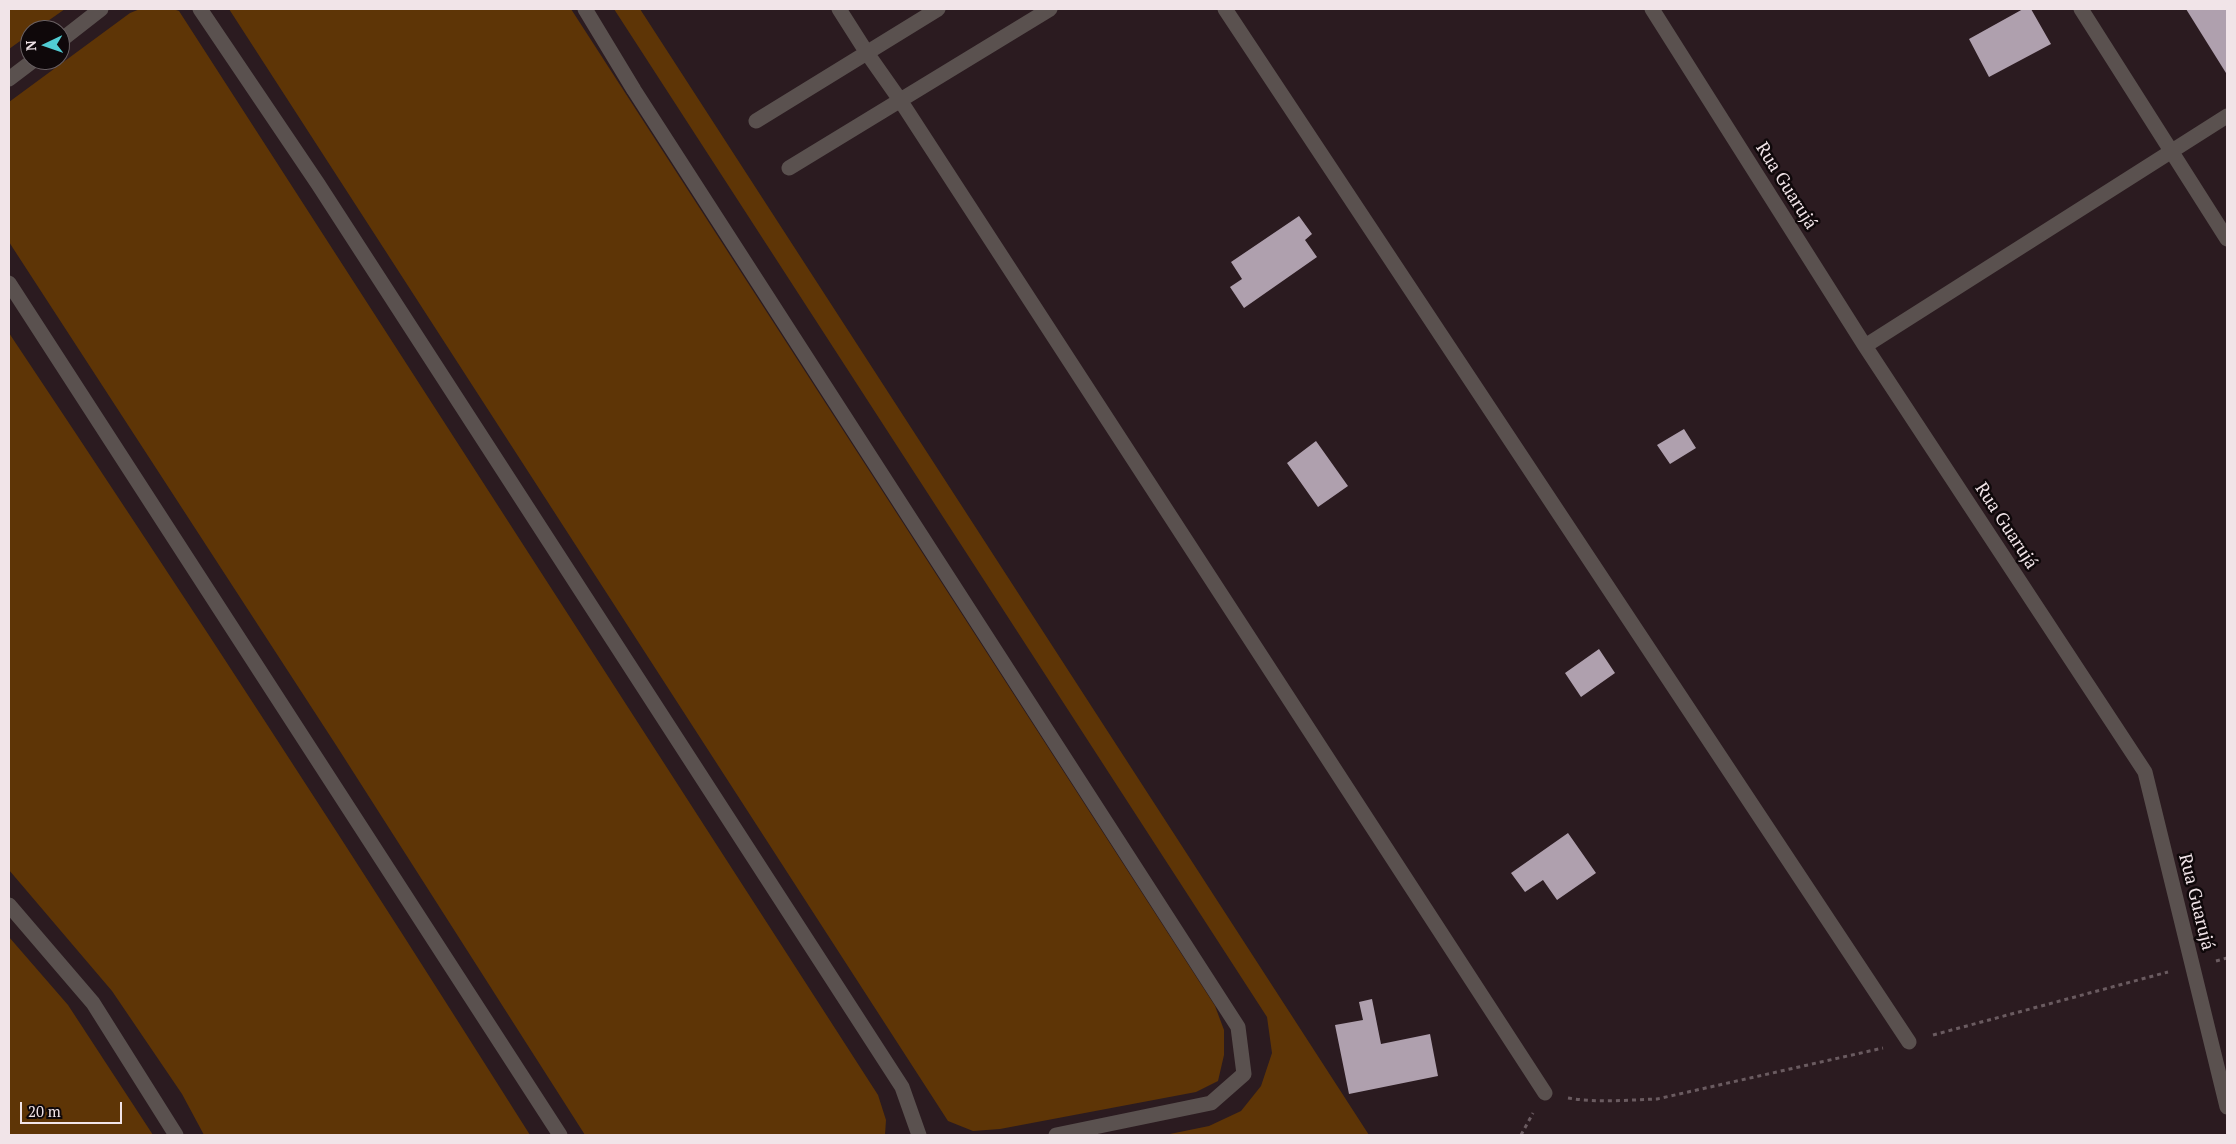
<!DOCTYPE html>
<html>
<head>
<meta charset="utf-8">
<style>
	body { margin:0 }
	#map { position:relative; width:2236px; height:1144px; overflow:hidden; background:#2b1b20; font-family:"PT Serif",serif }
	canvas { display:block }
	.frame { position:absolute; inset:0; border:10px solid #f1e4e8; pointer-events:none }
	.north { position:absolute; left:20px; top:20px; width:50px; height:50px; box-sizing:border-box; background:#0f080a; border:1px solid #696063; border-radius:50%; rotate:267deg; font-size:14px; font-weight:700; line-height:20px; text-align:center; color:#f1e4e8 }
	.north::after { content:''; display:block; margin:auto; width:18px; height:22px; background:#51ccd3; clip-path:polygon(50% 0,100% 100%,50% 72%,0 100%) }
	.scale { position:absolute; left:20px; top:1102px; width:102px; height:22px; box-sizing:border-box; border:2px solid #f1e4e8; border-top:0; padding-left:6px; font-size:15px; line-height:18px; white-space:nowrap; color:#f1e4e8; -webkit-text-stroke:4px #0f080a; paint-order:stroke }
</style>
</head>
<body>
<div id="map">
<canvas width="2236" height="1144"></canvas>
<div class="frame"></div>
<div class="north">N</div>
<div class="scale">20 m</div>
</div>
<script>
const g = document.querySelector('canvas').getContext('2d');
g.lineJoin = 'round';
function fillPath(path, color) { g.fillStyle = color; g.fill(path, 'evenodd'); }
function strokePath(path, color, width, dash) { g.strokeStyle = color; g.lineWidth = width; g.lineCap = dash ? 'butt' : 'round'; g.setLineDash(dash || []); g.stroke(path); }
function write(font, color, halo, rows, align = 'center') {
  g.font = font + ' "PT Serif",serif'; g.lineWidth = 5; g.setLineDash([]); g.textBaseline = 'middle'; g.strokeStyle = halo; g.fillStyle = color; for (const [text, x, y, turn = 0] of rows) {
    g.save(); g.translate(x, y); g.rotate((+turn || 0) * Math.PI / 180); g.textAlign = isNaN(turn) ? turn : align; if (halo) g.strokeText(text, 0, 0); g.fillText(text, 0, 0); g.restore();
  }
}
fillPath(new Path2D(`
	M9 9H65L35 30H30V34L9 49Z
	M140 9H173L179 11 878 1095 886 1120 885 1135H585L336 745 9 242V102L130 13Z
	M229 9H571L1215 1006 1224 1030V1055L1218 1081 1196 1092 1000 1129 973 1131 948 1121Z
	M614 9H640L1369 1135H1165L1209 1126 1241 1111 1261 1086 1272 1053 1267 1017Z
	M9 333C186 598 360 865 530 1135H204L182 1094 112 991 9 870Z
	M9 937 68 1005 153 1135H9Z`), '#5e3506');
fillPath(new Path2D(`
	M2023 9H2031L2051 44 1989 77 1969 39Z
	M2186 9H2227V72L2226 73Z
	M1299 216 1312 234 1305 240 1317 257 1244 308 1230 287 1242 279 1231 262Z
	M1684 429 1696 448 1670 464 1657 445Z
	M1316 441 1348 486 1318 507 1287 463Z
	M1599 649 1615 673 1581 697 1565 673Z
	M1568 833 1596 873 1557 900 1543 880 1525 892 1511 873Z
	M1372 999 1381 1044 1430 1034 1438 1076 1349 1094 1335 1025 1363 1020 1359 1002Z`), '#afa0ae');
strokePath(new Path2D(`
	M2216 961 2227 958
	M1933 1035 2168 972
	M1568 1098C1597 1103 1628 1100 1657 1099L1883 1048
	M1521 1135 1533 1113`), '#6a5b60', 3, [4, 4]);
strokePath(new Path2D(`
	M200 9 318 184 902 1087 919 1135
	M585 9 634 90 1238 1027 1244 1074 1211 1103 1056 1135
	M839 9 867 53 900 100 1545 1093
	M1225 9 1909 1042
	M1652 9 1865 346 2145 772 2227 1107
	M2081 9 2227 239
	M60 41 101 9
	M9 79 34 60
	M756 121 938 9
	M789 168 1050 9
	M9 283 560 1135
	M1865 346 2227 116
	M9 905 93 1003 176 1135`), '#5a514f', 15);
write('18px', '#f1e4e8', '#0f080a', [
	["Rua Guarujá",1786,186,58],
	["Rua Guarujá",2006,526,57],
	["Rua Guarujá",2196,902,76]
]);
</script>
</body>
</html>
